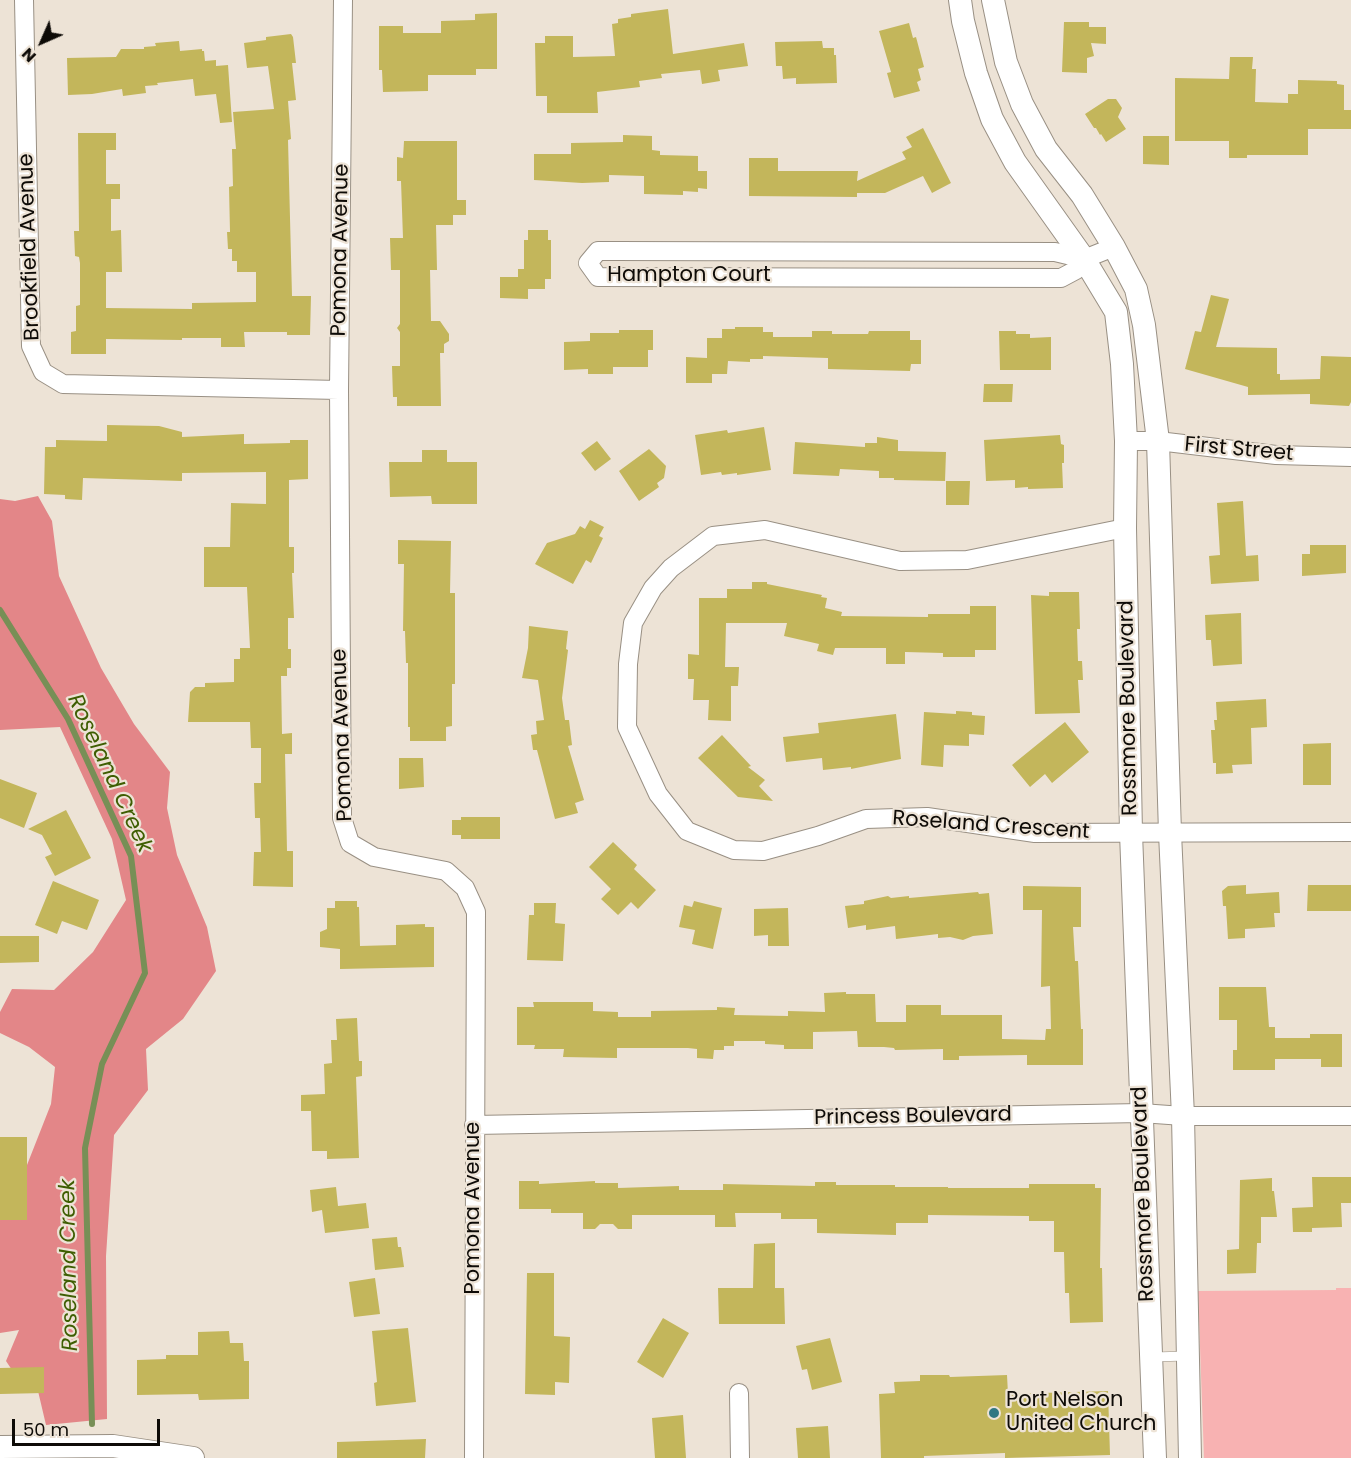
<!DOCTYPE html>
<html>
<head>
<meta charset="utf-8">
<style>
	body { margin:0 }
	#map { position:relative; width:1351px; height:1458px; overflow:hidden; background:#ede3d6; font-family:Poppins,sans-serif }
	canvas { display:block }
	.north { position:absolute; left:12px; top:12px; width:60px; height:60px; -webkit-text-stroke:4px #ede3d6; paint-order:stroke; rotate:225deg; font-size:16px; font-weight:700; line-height:24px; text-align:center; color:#0e0b07 }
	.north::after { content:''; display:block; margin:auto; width:21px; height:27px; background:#0e0b07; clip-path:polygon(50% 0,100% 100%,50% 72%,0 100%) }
	.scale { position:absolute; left:12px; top:1419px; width:148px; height:27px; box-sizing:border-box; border:3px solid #0e0b07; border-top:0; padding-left:8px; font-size:18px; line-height:21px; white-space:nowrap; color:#0e0b07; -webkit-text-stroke:4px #ede3d6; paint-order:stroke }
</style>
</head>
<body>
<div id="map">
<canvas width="1351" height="1458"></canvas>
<div class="north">N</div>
<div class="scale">50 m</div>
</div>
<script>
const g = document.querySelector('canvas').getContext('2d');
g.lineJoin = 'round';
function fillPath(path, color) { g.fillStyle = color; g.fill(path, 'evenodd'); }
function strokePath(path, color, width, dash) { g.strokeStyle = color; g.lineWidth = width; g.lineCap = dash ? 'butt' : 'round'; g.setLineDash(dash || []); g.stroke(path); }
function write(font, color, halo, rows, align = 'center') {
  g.font = font + ' Poppins,sans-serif'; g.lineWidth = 4.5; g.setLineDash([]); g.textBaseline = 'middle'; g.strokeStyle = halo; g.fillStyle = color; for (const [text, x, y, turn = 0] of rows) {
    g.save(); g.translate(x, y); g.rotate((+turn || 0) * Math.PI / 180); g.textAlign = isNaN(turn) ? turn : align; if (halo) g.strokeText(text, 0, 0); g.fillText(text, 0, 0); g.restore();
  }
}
fillPath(new Path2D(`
	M1336 1288H1351V1458H1204L1198 1291 1336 1290Z`), '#f8b2b2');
fillPath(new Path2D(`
	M38 496 52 521 59 576 101 668 134 724 170 772 167 808 177 855 207 927 216 971 183 1019 146 1049 148 1090 114 1135 106 1256 107 1419 46 1425 38 1391 22 1385 6 1361 19 1330 0 1333V1190L27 1165 51 1104 55 1067 29 1047 0 1033V1012L12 989 54 990 93 952 126 900 112 839 60 727 0 730V499L15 501Z`), '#e38688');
strokePath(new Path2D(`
	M0 610 68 719 131 856 145 973 102 1064 85 1148 92 1424`), '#778f56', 6);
fillPath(new Path2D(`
	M668 9 673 54 744 43 748 66 718 70 720 81 702 84 700 70 661 74 662 78 639 81 640 87 597 92 598 113H547V96H536L535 43H545V36H573V57L615 56 612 24 618 23V19L631 17V14Z
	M497 13V69H476V75H428V91L383 92 382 70H379V26H403V33H441V21L475 20V14Z
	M1064 22H1089V27H1106V44L1091 43 1094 56 1087 58V73L1062 72Z
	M909 23 913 38 916 37 924 67 918 69 921 80 917 82 920 91 894 98 887 73 891 72 879 31Z
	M291 34 293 37 296 63H292L296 100 288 101 291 139 288 140 292 296H311L310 335H287V332H244L245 347H221V338H182V340L106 339V354H71V332L76 331V306L80 305V263L79 257 75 256 74 231H79L78 133H116V150H106V184H120V199H111V231L121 230 122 272H106V308L192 309V303L256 302V272H237V261H232V249H228L227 232H230L229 187 233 186 232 149H236L233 112 274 109 268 66 247 68 244 43 266 40V37Z
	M179 41 180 51 202 49V51H204L205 61 216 60V66L228 65 232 122 220 123 216 94 195 96 193 79 157 83 158 85 145 86 146 93 123 96 122 89 92 94 68 95 67 58 116 57 121 49H144V47L156 46 155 43Z
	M822 41 823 48H834V55H836L837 83 796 84V78L783 79 782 66H776L775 42Z
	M1230 57H1253L1252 69H1256L1255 102 1288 103V94H1298V80L1337 81V84L1344 85V110H1351V129H1308V155H1247V158H1229V141H1175V78L1229 79Z
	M1108 99H1116L1122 108 1118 117 1126 129 1106 142 1101 134 1100 135 1096 128H1094L1085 114Z
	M923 128 951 183 932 193 923 176 885 193H857V197L749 196V158H778V171H858L857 181 906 159 902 152 912 147 906 137Z
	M623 135 652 136V150L660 151V155L698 156V171H707V189L698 188V192L683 191V195L644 194V176L609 175V182L582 183 534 180V154H571V143L623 142Z
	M1143 136H1169V165L1143 164Z
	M404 141H457V200H466V215H453V225H436L437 270H430L431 321H440L449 334V341L444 344V353H440L441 406H397V397H393L392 366H400V332L397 328 400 324V270H391L390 238H403L401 181H397V157L403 158Z
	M528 230H548V240H551V279H545V289H528V299L500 298V277H518V269H524V240H528Z
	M1211 295 1229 299 1216 347 1277 348V374H1280V380L1320 379 1321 356 1351 357V402L1349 406 1310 404V394L1248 395V387L1185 369 1195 331 1201 332Z
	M735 327H763V332H773V337H812V331H832V334H868L869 331H910V340H921V364H911L910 371 828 369V358L763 356V359H750V362L728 361 727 374H712V383H686V357L707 358V338H722V329H735Z
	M619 330H653V350H648V367H613V374H588V369L564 370V342L590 341V333H619Z
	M999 331H1016V334H1030V338L1051 337V370H1000Z
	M984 384H1013L1012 402H983Z
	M107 425 159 426 182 432V437L244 434V444L290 443V440H308V479L289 480V547H294V573H292L294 618H288V649H291V668H287V676H281L282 734 292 733V754H285L287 851H293V887L253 886 254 852H261L260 818H255L254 783H261V748H251L250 722H188L190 692 195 687H205V683L234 682V659H240V648H250L247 587H204V547H230L231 503 266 504V472L182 473V481L83 478 82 500 65 499V495L44 494 45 447H56V440L107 441Z
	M764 427 771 470 737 475V473L722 475 721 472 701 475 695 435 727 430 728 433Z
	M1060 435 1061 444 1064 445V463H1062L1063 488 1028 489V487L1015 488V480L986 481 984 440Z
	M877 437 898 440V451L946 452 945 481 894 480V478H879V471L840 469 839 476 793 474 795 442 865 447V443H877Z
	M597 441 611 459 595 471 581 453Z
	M649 449 666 466 664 478 657 483 659 487 639 501 619 471Z
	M422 450H447V462H477V504H432L431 496 390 497 389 462H422Z
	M946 481H970L969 505H946Z
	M1243 501 1246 556 1258 555 1259 581 1211 584 1209 556 1220 555 1217 503Z
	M590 520 604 527 599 536 603 538 591 563 586 560 573 584 535 564 547 543 575 534 580 526 585 529Z
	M398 540 451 541 450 593H455V684H452V726L446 727V741H410V727H408V663H406L405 631H403L404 564H398Z
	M1310 545H1346V573L1302 576V554H1310Z
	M752 582H767V584L822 595 821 597 827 598 825 608 842 612 841 616 928 617V614H970V606H996V650H975V657H943V653L905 652V664H886V648H835L833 655 817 651 819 644 784 636 787 623H726L725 667H739L738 686H731V721L708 720 709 700H693L694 679H688V654L699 655V598H727V589H752Z
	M1049 592H1079L1080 629H1077L1078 661H1082L1083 680H1078L1080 713 1035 714 1031 595 1049 596Z
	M1241 613 1242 664 1213 666 1211 640H1206L1205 615Z
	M529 626 568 631 566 649 568 650 562 698 565 720H569L572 745 568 746 584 800 575 803 578 813 555 819 537 750H533L531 735 537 734 536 721 544 720 538 680 522 678 528 648Z
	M1266 699 1267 727 1251 728 1252 764 1232 765 1233 773 1216 774V763H1213L1211 730H1215L1214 720H1217L1216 702Z
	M956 711 972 712V715L985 716 984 735 969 734V746L944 745 943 767 921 765 924 712 956 714Z
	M896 714 901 759 851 769V767L823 770 822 758 786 762 783 737 819 733 818 723Z
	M1065 722 1089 752 1052 783 1045 774 1030 787 1012 765Z
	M722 735 751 766 748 767 765 780 759 786 773 801 738 797 698 758Z
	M1331 743V785H1303V744Z
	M399 758H423L424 787 399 789Z
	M0 779 37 793 24 828 0 818Z
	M66 810 91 858 55 876 45 857 52 854 42 835 28 829Z
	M461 817H500V839H461V835H452V820H461Z
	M613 842 637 865 634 869 656 890 638 909 631 902 618 915 601 899 611 889 589 867Z
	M53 881 99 900 87 930 62 921 57 934 35 925Z
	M1246 885V894L1279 892 1280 913H1274L1275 927 1245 929V938L1228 939 1226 906H1223L1222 891 1228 886Z
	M1308 885H1351V911H1307Z
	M1023 886 1081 887V927H1073L1075 961H1078L1081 1029H1083V1065H1027V1055L959 1056V1060H943V1049L895 1050 894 1048 884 1047H858L857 1031 813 1032V1049H784V1045L765 1044V1041H734V1046H724V1050H714L713 1059 697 1058V1049L688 1048H617V1058L563 1057 564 1049H534L535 1045H517V1007H534L533 1002H593V1011L618 1012V1017H651V1011L717 1010V1007L735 1008 734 1015 788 1016V1011L825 1012 824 993 846 992V994H875L876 1022H906V1005H941V1015H1002V1039L1045 1040 1046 1029H1051L1050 986 1041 987 1042 910H1023Z
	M978 892 979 894 989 893 993 934 973 936 963 940 950 937 938 938V934L896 939 895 926 866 930V925L848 928 845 906 864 904V901L888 896 891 898 909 896V898Z
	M335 901H357V907H359L360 946 396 945V925L425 924V927H434V967L340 969V949L320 947V932L327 929V908H335Z
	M694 901 722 908 713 949 692 944 695 930 679 927 684 905 692 907Z
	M534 903H556L555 923 565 924 563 961 527 960 529 915H534Z
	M788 908 789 946H768V935L754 936V909Z
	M0 936H39V962L0 963Z
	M1219 987H1266L1269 1027H1275V1038H1310V1034H1342V1067H1321V1059H1275V1070H1233V1050H1237V1020H1219Z
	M357 1018 359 1061H362V1076L356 1077 359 1158 327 1159V1151H312L311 1111H301V1095L325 1094 324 1064 332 1063 331 1040H337L336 1019Z
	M0 1137H27V1220H0Z
	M1312 1177H1351V1203H1341L1342 1227 1312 1228V1232H1293L1292 1208 1313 1207Z
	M1272 1178V1191H1274L1277 1217H1261V1243H1257L1256 1273 1227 1274V1250L1239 1249 1240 1180Z
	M519 1181H539V1184L595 1181V1183H618V1188L679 1186V1190H723V1184L815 1186V1182H836V1185H895V1187H948V1188H1029V1184H1095V1188H1101L1100 1268H1102L1103 1322 1070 1323 1069 1293H1065L1064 1252H1054V1221H1029V1216L928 1215V1223H896V1235L817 1233V1219H781V1213H735L736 1227H715V1215H632V1229H618L613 1224H600L595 1229H583V1213H551V1209H519Z
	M336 1187 338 1206 366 1203 369 1228 325 1233 322 1210 312 1212 310 1190Z
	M397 1237 398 1247H401L404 1267 375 1270 372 1239Z
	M775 1243V1288H784L785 1324H719L718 1288H753L754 1244Z
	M527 1273H554V1336L570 1337 569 1383 555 1382V1395L525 1394Z
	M375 1278 380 1314 354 1317 349 1282Z
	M663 1318 689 1333 663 1378 637 1362Z
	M408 1328 416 1402 376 1406 374 1383 377 1382 372 1331Z
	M229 1331 230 1343H243L244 1361H249V1399L199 1400 198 1394 137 1395V1360L166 1359V1355H198V1332Z
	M830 1338 842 1382 812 1390 807 1369 802 1370 796 1346Z
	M44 1367V1393L0 1394V1368Z
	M920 1375H949L950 1377 1007 1375 1008 1394 1108 1391 1110 1455 1005 1458V1453L924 1456V1458H881L879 1394 895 1393 894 1382 920 1381Z
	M683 1415 686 1458H655L652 1418Z
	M828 1426 830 1458H798L796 1428Z
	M426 1439 425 1458H337V1442Z`), '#c3b65b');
const service = new Path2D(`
	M1152 1357 1188 1356`);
const minor = new Path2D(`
	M24 0 31 346 43 372 63 384 339 390
	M343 0 339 390 342 818 350 843 374 857 446 871 465 888 476 912 474 1458
	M1084 259 1055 252 613 251H598L588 263 598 277 1061 278 1076 270 1084 259 1114 247
	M1126 441H1158L1276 455 1351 457
	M1125 528 967 560 900 561 765 530 713 536 671 568 653 588 633 623 628 664 627 727 658 794 687 831 734 850 763 851 818 836 866 819 927 817 1035 833 1351 832
	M474 1125 1141 1113 1183 1116H1351
	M739 1393 740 1458`);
const tertiary = new Path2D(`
	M960 0 963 21 976 73 992 119 1015 162 1084 259 1116 312 1122 364 1126 441 1125 528 1131 833 1155 1458
	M993 0 1006 62 1022 104 1046 149 1082 195 1114 247 1136 289 1144 325 1158 441 1170 833 1183 1116 1190 1458
	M0 1447 113 1446 193 1458`);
strokePath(service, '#999084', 10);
strokePath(minor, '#999084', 20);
strokePath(tertiary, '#999084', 24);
strokePath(service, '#fff', 9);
strokePath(minor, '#fff', 18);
strokePath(tertiary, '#fff', 22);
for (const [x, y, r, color] of [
	[994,1413,6,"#307783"]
]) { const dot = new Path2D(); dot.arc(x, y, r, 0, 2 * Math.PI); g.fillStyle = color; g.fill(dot); strokePath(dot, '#ede3d6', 2); }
write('21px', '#0e0b07', '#ede3d6', [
	["Brookfield Avenue",30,247,-92],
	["Pomona Avenue",341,250,-89],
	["Hampton Court",689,276],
	["First Street",1239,450,5],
	["Rossmore Boulevard",1129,708,-91],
	["Pomona Avenue",343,735,-92],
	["Roseland Crescent",991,826,4],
	["Princess Boulevard",913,1117,-1],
	["Rossmore Boulevard",1144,1194,-92],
	["Pomona Avenue",474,1208,-90]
]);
write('21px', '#0e0b07', '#ede3d6', [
	["Port Nelson",1006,1401],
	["United Church",1006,1425]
], 'left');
write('italic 22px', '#3e5e02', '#ede3d6', [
	["Roseland Creek",109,774,65],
	["Roseland Creek",70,1265,-91]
]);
</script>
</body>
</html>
